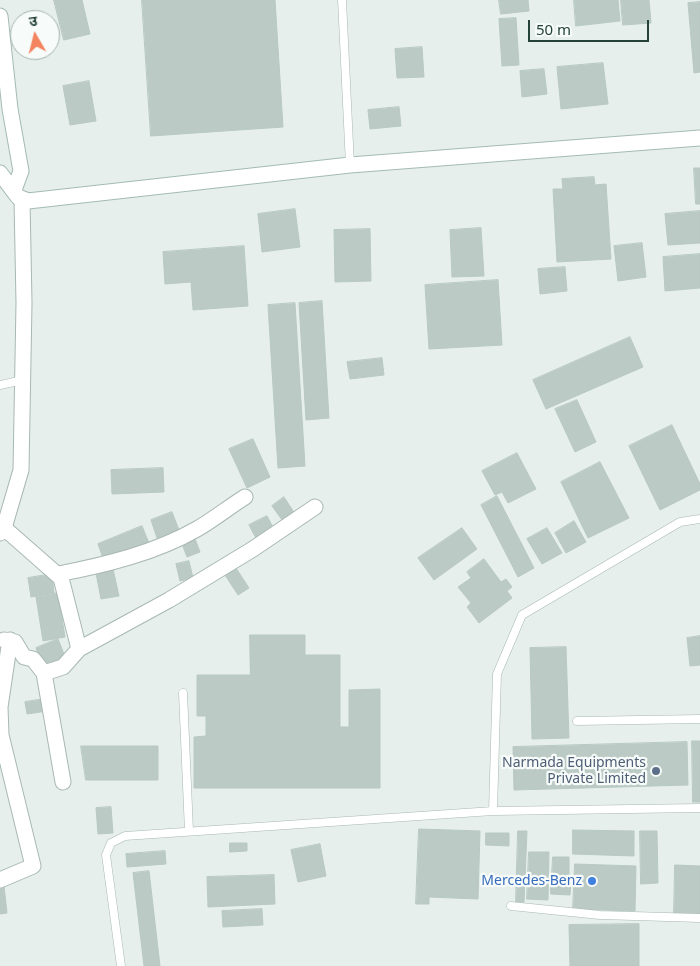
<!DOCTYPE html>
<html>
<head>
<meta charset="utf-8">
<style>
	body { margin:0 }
	#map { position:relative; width:700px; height:966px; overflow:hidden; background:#e6efeb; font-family:"Noto Sans","Noto Sans Devanagari",sans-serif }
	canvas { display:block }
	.north { position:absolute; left:10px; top:10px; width:50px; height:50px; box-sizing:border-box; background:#f7fbf9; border:1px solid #a3b1ad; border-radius:50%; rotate:352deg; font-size:14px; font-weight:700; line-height:20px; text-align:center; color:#24423a }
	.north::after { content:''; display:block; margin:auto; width:18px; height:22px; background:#f4845f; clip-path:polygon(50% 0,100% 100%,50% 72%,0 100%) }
	.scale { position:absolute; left:528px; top:20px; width:121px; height:22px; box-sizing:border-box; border:2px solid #24423a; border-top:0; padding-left:6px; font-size:15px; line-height:18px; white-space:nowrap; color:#24423a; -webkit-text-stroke:4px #f7fbf9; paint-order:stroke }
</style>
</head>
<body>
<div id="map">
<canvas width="700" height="966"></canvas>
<div class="north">उ</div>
<div class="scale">50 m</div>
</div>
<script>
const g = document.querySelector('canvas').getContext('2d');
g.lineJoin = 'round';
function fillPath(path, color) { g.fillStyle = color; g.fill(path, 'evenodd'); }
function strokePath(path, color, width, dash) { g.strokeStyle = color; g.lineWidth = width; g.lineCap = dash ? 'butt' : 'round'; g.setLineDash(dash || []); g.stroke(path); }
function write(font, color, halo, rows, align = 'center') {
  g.font = font + ' "Noto Sans",sans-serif'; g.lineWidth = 4.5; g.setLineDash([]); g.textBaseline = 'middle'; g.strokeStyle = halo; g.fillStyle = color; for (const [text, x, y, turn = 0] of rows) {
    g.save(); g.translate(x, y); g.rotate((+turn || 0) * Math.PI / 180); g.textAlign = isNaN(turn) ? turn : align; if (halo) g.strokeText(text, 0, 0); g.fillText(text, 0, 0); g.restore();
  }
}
const building = new Path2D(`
	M54 0H82L90 34 64 40Z
	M142 0H275L283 127 151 136Z
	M499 0H528L529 11 501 14Z
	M574 0H618L620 21 576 26Z
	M621 0H649L651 23 623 25Z
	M700 2V72L694 73 688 3Z
	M516 18 519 65 502 66 499 19Z
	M422 47 424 77 397 78 395 49Z
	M603 63 608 104 561 109 557 67Z
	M544 69 547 94 522 97 520 71Z
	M89 81 96 121 70 125 63 86Z
	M399 107 401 126 370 129 368 110Z
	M694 168H700V204H696Z
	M594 177 595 185 606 184 611 259 557 262 553 189H563L562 179Z
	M295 209 300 247 262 252 258 214Z
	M700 211V243L668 245 665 214Z
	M481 228 484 276 452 277 450 230Z
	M370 229 371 281 335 282 334 230Z
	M642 243 646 277 618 281 614 246Z
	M244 246 248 306 193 310 191 282 165 284 163 252Z
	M700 254V288L665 291 663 257Z
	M565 267 567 291 540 294 538 269Z
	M498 280 502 345 429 349 425 285Z
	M322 301 329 418 306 420 299 303Z
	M295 303 305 466 278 468 268 305Z
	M630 337 643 367 546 409 533 380Z
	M382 358 384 375 350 379 347 362Z
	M577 400 596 442 575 452 555 409Z
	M672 425 700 484V490L660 510 629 446Z
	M253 439 270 477 247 488 229 449Z
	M517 453 536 489 508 503 502 492 495 495 482 471Z
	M600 462 629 518 588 538 561 482Z
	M163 468 164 492 112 494 111 470Z
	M497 496 534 568 518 577 481 505Z
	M284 497 297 517 285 524 272 506Z
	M172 512 179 530 157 538 151 520Z
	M267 516 276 533 258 542 249 525Z
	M574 521 586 542 566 553 555 533Z
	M142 526 149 543 104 561 98 544Z
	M462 528 477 549 434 580 418 558Z
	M547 528 562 553 542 564 527 539Z
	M194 536 200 552 187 557 181 541Z
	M484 559 501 582 506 579 512 587 507 591 512 598 479 623 467 607 471 603 458 587 471 578 467 572Z
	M189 561 193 578 180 581 176 564Z
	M234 565 249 588 238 595 223 572Z
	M113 569 119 596 101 599 96 573Z
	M52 574 54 593 31 597 28 578Z
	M58 593 65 637 43 641 36 597Z
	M250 635H305V655H340V727H349V690L380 689V788H194V737L206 736V716H197V675H250Z
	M700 636V665L690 666 687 638Z
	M58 639 66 659 44 668 36 648Z
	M566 647 569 738 532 739 530 648Z
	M45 699 47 711 27 714 25 702Z
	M692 741H700V802H693Z
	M687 742 688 785 514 790 513 747Z
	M81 746H158V780H86Z
	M111 807 113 833 98 834 96 808Z
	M419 829 480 831 478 899 429 897V904H416Z
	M573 830 634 831V856L573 854Z
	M518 831H527L524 902H516Z
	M640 831H657L658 883 641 884Z
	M486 833H509V846L486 845Z
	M230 843H247V851L230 852Z
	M320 844 326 876 298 882 291 850Z
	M165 851 166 864 127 867 126 854Z
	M529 852H549L548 900 527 899Z
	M553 857H569V875H552Z
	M575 864 636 866 635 911 573 909Z
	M675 865 700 866V914H674Z
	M149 871 160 966H144L133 873Z
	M274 875 275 904 208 907 207 877Z
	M551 882 571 883 570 895 551 894Z
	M4 886 7 913 0 914V887Z
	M262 909 263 925 223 927 222 911Z
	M639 924V966H570L569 925Z`);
fillPath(building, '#bbcac4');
strokePath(building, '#b8c9c2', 1);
const lane = new Path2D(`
	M342 0 350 165
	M0 385 23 380
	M183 693 189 831
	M577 721 700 719
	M493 811 497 674 522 615 680 522 700 519
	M511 906 600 915 700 918
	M121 966 106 855 111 843 125 836 493 811 700 808`);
const street = new Path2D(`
	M4 528 61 578 79 649
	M0 533 4 528 21 470 24 303 22 200
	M58 574C105 565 155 553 197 529 213 520 229 507 245 497
	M4 640 15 642 24 657 33 659 44 673
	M63 782 44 673 63 667 79 649 169 600 253 549 315 507
	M0 880 33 866 1 735 0 707 10 640`);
const secondary = new Path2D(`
	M0 16 10 109 21 171 14 190
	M0 173 18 197 28 201 350 165 700 138`);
strokePath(lane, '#a8b8b2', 9);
strokePath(street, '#a8b8b2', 17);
strokePath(secondary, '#a4bbb3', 17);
strokePath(lane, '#fff', 8);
strokePath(street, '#fff', 15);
strokePath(secondary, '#fff', 15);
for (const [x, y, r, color] of [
	[656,771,5,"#5c6f8a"],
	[592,881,5,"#3f7fe0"]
]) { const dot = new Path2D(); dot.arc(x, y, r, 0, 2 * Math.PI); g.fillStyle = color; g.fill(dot); strokePath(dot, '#f7fbf9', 2); }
write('14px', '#4e5e75', '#f7fbf9', [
	["Narmada Equipments",646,763],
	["Private Limited",646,779]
], 'right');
write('14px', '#366cbe', '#f7fbf9', [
	["Mercedes-Benz",582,881]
], 'right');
</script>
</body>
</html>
